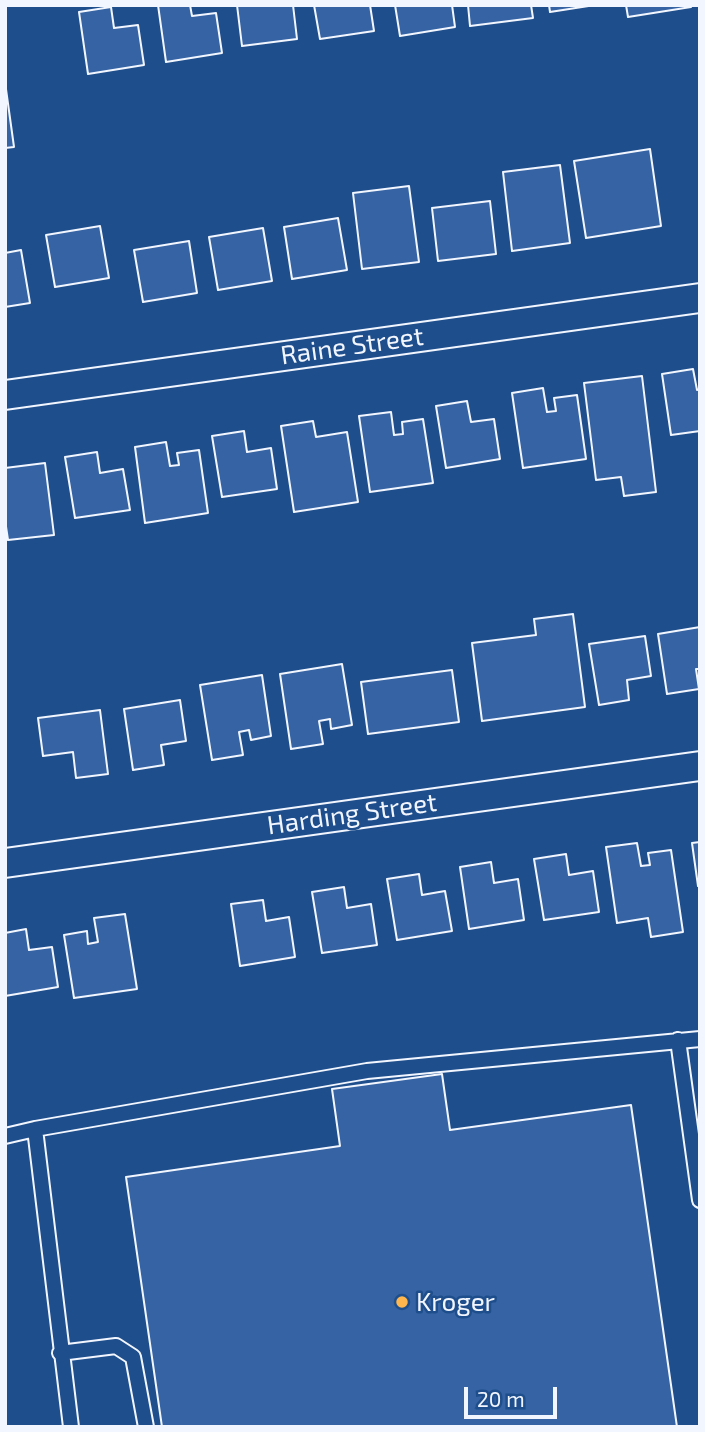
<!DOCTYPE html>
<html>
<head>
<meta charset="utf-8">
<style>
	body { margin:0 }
	#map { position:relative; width:705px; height:1432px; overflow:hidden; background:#1f4e8c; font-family:"Exo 2",sans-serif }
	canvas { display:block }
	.frame { position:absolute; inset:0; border:7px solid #f2f6ff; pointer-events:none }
	.scale { position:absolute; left:464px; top:1387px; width:93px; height:32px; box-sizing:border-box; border:4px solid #f2f6ff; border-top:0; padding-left:9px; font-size:21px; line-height:24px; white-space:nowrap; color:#f2f6ff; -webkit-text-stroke:5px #1f4e8c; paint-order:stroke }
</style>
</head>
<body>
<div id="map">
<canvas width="705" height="1432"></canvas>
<div class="frame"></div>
<div class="scale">20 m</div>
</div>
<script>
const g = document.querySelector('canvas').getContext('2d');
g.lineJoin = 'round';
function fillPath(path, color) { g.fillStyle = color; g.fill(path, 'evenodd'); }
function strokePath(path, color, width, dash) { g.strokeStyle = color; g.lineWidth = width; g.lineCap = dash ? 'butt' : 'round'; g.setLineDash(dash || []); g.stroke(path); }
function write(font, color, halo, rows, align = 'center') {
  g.font = font + ' "Exo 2",sans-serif'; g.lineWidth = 5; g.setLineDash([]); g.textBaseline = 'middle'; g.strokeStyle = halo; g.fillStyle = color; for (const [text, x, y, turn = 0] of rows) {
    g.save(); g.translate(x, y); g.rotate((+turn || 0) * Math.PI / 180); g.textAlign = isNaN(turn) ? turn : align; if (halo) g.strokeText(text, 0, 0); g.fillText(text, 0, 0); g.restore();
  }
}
const building = new Path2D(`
	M158 5H190L192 16 216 13 222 53 166 62Z
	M237 5H293L297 39 242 46Z
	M314 5H370L374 31 320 39Z
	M395 5H452L455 27 400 36Z
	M468 5H531L533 18 470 26Z
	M549 5H595L550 12Z
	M626 5H690L691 7 628 17Z
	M111 7 114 28 138 25 144 65 88 74 79 12Z
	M5 82 14 147 5 148Z
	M650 149 661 226 586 238 574 161Z
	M560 165 570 243 512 251 503 172Z
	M409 186 419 262 362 269 353 193Z
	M490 201 496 254 438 261 432 208Z
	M338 218 347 270 292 279 284 227Z
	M100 226 109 278 55 287 46 235Z
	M263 228 272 281 218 290 209 237Z
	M189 241 197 293 143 302 134 250Z
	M21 250 30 303 5 307V253Z
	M693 369 697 390 700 389V431L671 435 662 374Z
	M642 376 656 492 624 496 621 477 596 480 584 383Z
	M543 388 547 412 556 411 554 398 577 395 586 459 523 468 512 393Z
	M467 401 471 422 494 419 500 459 446 468 436 406Z
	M391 412 394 435 403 434 402 422 423 419 433 483 370 492 359 416Z
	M313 421 316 437 347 432 358 502 294 512 281 426Z
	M244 431 247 452 271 448 277 489 222 497 212 436Z
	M166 442 170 466 179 465 177 453 199 450 208 513 145 523 135 447Z
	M97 452 100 473 123 469 130 510 75 518 65 457Z
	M45 463 54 535 8 540 5 520V468Z
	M573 614 585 707 482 721 472 643 536 635 534 619Z
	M700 627V669H696L699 689 667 694 658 634Z
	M645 636 651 676 627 680 629 700 599 705 589 644Z
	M342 664 352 725 331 729 330 719 319 721 323 744 291 749 280 674Z
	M452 670 459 722 368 734 361 682Z
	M262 675 271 736 251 740 249 730 239 732 243 755 212 760 200 685Z
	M180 700 186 741 161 745 164 765 133 770 124 709Z
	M100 710 108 774 76 778 73 752 43 756 38 718Z
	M700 842V886H698L692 843Z
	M637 843 641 866 650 865 648 853 671 850 683 932 651 937 648 918 617 923 606 847Z
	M566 854 569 875 593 871 599 912 544 920 534 859Z
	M491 862 494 883 518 879 524 920 469 929 460 867Z
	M419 874 422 895 445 891 452 931 397 940 387 879Z
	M344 887 347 908 371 904 377 945 322 953 312 892Z
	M263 900 266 921 289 917 295 957 240 966 231 904Z
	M125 914 137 989 74 998 64 935 87 931 88 944 98 942 94 918Z
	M26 929 29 950 52 947 58 987 5 996V933Z
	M442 1074 450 1130 631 1105 677 1427H162L126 1177 340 1146 332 1089Z`);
fillPath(building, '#3563a3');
strokePath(building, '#f2f6ff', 2);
const service = new Path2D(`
	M678 1040 700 1200
	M35 1129 71 1427
	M5 1136 35 1129 367 1071 700 1039
	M60 1353 116 1346 133 1357 146 1427`);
const minor = new Path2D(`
	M5 395 700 298
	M5 863 700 766`);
strokePath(service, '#f2f6ff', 18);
strokePath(minor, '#f2f6ff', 32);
strokePath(service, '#1f4e8c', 14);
strokePath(minor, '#1f4e8c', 28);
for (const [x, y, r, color] of [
	[402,1302,7,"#ffb74d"]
]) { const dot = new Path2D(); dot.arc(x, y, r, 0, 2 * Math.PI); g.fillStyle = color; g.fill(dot); strokePath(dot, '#1f4e8c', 2.5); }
write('26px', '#f2f6ff', '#1f4e8c', [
	["Raine Street",352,346,-8],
	["Harding Street",352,814,-8]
]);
write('26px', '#f2f6ff', '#1f4e8c', [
	["Kroger",416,1302]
], 'left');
</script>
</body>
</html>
